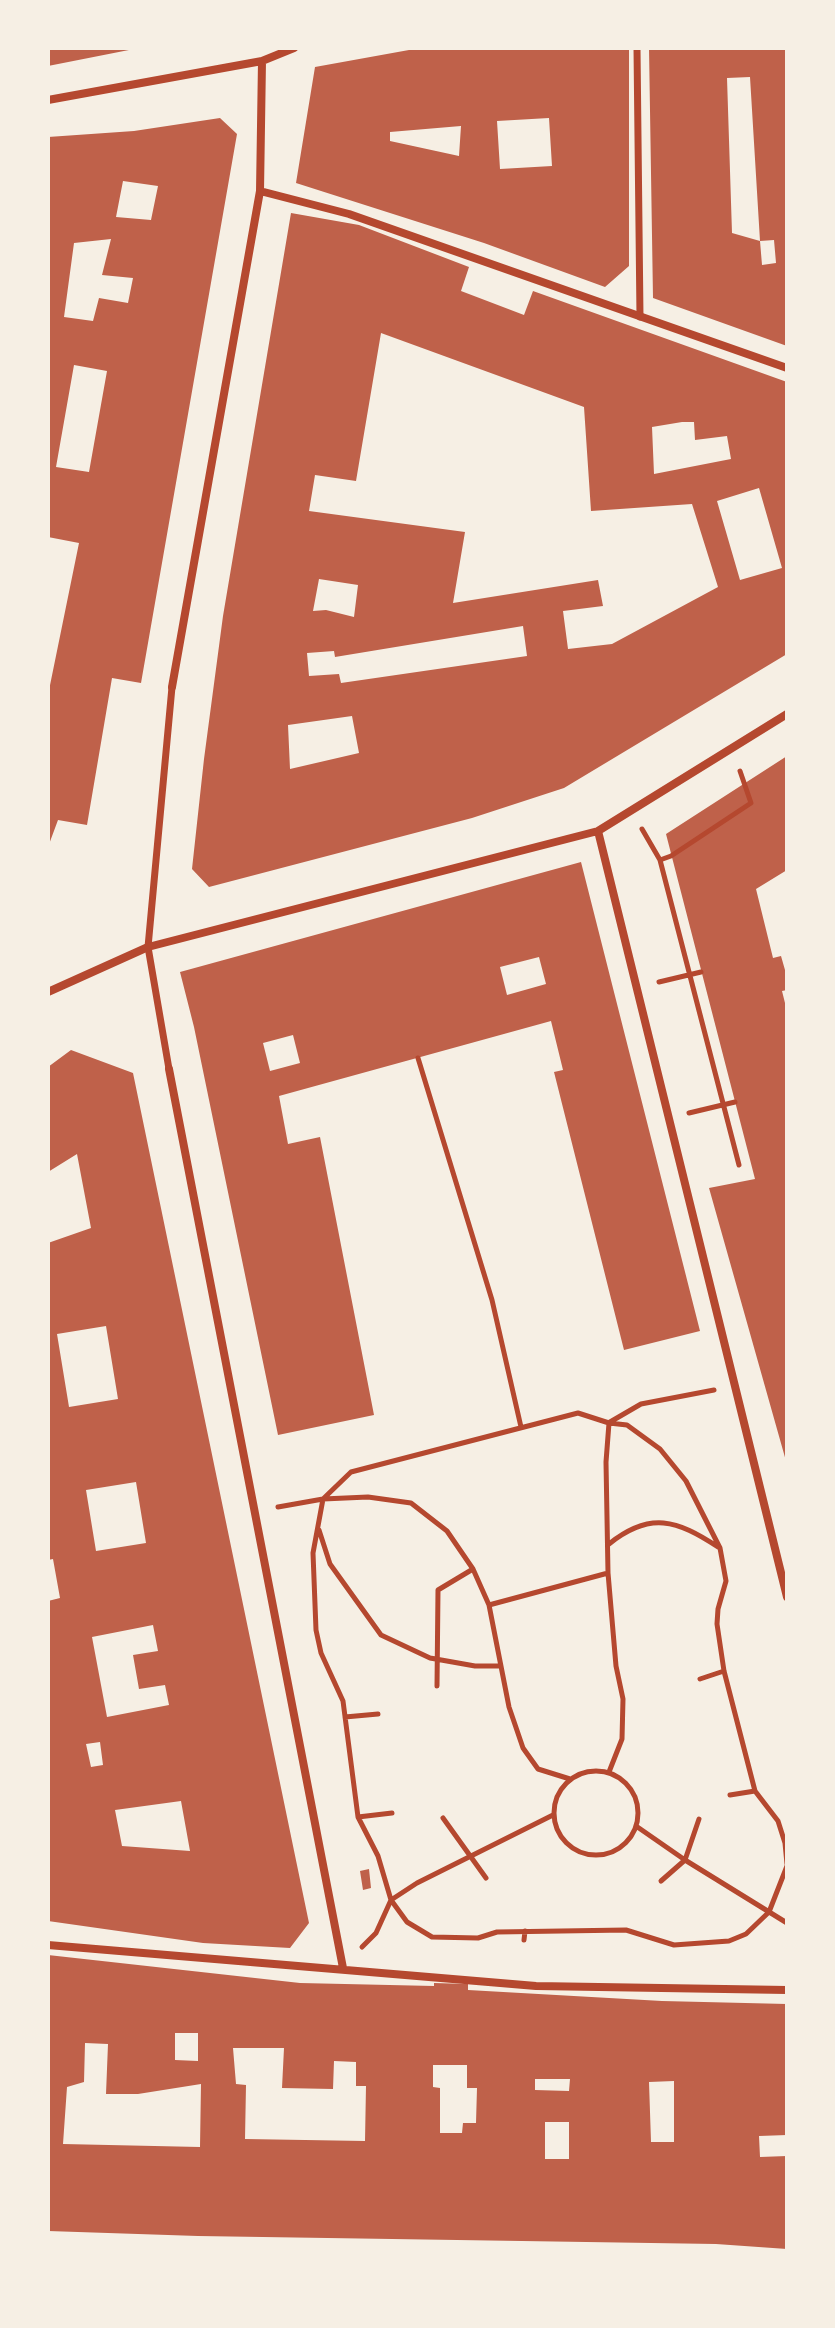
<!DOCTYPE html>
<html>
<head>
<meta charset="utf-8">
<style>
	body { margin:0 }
	#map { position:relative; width:835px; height:2328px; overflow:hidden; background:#f6efe4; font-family:Montserrat,sans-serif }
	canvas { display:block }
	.frame { position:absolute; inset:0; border:50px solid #f6efe4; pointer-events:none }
</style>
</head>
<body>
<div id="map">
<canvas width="835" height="2328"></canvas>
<div class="frame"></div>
</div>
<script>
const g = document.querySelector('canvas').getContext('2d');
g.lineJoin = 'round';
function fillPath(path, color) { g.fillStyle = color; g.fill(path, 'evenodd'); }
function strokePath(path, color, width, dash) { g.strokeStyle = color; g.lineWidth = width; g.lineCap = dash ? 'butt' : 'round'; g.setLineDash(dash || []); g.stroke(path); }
fillPath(new Path2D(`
	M48 48H134V49L48 66Z
	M420 48H629V266L605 287 484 243 296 183 315 67ZM549 118 552 166 500 169 497 121ZM461 126 459 156 390 141V132Z
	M649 48H787V346L653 298ZM750 77 760 241 774 240 776 263 762 265 760 241 732 233 727 78Z
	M220 118 237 134 141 683 112 678 87 825 58 820 48 847V695L79 543 48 537V137L134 131ZM123 181 158 186 151 220 116 217ZM111 239 102 275 133 278 128 303 99 298 93 321 64 317 74 243ZM74 365 107 371 89 472 56 467Z
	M291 213 359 225 469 267 461 291 524 315 533 291 787 382V654L564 788 472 818 209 887 192 869 204 759 223 616ZM381 333 584 407 591 511 692 504 718 587 612 644 568 649 563 611 603 606 598 580 453 603 465 532 309 511 315 475 356 481ZM682 422H694L695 440 727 436 731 459 654 474 652 427ZM759 488 782 568 740 580 717 501ZM319 579 358 585 354 617 326 610 313 611ZM523 626 527 656 341 683 339 674 309 676 307 653 334 651 335 657ZM352 716 359 753 290 769 288 725Z
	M787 756V870L756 889 773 958 781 956 787 977V990L782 991 787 1011 786 1461 709 1188 755 1179 666 834Z
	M581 862 700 1331 624 1350 554 1072 563 1070 551 1021 279 1096 288 1144 320 1137 374 1415 278 1435 194 1027 180 972ZM539 957 546 984 507 995 500 967ZM293 1035 300 1063 270 1071 263 1043Z
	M71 1050 133 1073 309 1923 290 1948 203 1943 48 1921V1601L60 1598 53 1559 48 1560V1243L91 1228 77 1154 48 1172V1067ZM106 1326 118 1399 69 1407 57 1334ZM136 1482 146 1543 96 1551 86 1490ZM153 1625 158 1651 133 1655 139 1689 165 1685 169 1705 107 1717 92 1637ZM100 1742 103 1765 91 1767 86 1744ZM181 1801 190 1851 122 1846 115 1810Z
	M369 1869 371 1888 363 1890 360 1871Z
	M48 1955 300 1983 434 1986V1983L468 1984V1990L662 2001 787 2004V2135L759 2136 760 2157 787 2156V2249L716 2244 198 2236 48 2231ZM175 2033H198V2061L175 2060ZM85 2043 108 2044 106 2094H138L201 2084 200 2147 63 2144 67 2087 84 2082ZM233 2048H284L282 2088 333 2089 334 2061 356 2062V2086H366L365 2141 245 2139 246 2085 236 2084ZM433 2065H467V2088H477L476 2123H463L462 2133H440V2088L433 2087ZM535 2079H570L569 2091 535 2090ZM674 2081V2142H651L649 2082ZM545 2122H569V2159H545Z`), '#bf614a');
strokePath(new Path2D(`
	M642 829 660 860 739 1165
	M660 860 671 856 751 803 740 771
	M659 982 701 972
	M418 1058 492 1300 521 1427
	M689 1113 735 1102
	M610 1422 641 1404 714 1390
	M278 1507 323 1499 351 1472 578 1413 609 1423 627 1425 660 1449 686 1481 720 1548 726 1581 718 1609 717 1624 724 1671 755 1791 778 1821 785 1843 787 1864
	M319 1530 330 1564 381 1635 430 1658 475 1666H499
	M609 1544C650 1511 677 1520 718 1547
	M489 1605 608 1573
	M700 1679 724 1671
	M437 1686 438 1590 473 1569
	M345 1717 378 1714
	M554 1813a42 42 0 1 1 84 0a42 42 0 1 1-84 0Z
	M609 1772 622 1739 623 1699 616 1666 608 1573 606 1462 609 1423
	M570 1779 538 1769 523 1748 509 1707 489 1605 473 1569 447 1531 411 1503 368 1497 323 1499 313 1553 316 1630 321 1653 343 1701 358 1817 378 1856 391 1900 407 1922 432 1937 478 1938 497 1932 626 1930 674 1945 729 1941 746 1934 769 1912 787 1866
	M730 1795 755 1791
	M358 1817 392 1813
	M443 1818 486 1878
	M636 1826 685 1860 787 1923
	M661 1881 685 1860 699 1819
	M524 1940 525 1931
	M362 1947 376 1933 391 1900 417 1883 553 1815`), '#b5482f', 5);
strokePath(new Path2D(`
	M637 48 640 317
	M169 1069 148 947 172 687`), '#b5482f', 7);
strokePath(new Path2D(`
	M48 100 262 61 294 48
	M260 191 349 214 787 368
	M172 687 260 191 262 61
	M598 831 787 1597
	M48 992 148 947 598 831 787 714
	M169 1069 343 1968
	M48 1945 536 1986 787 1990`), '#b5482f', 8);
</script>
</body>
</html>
